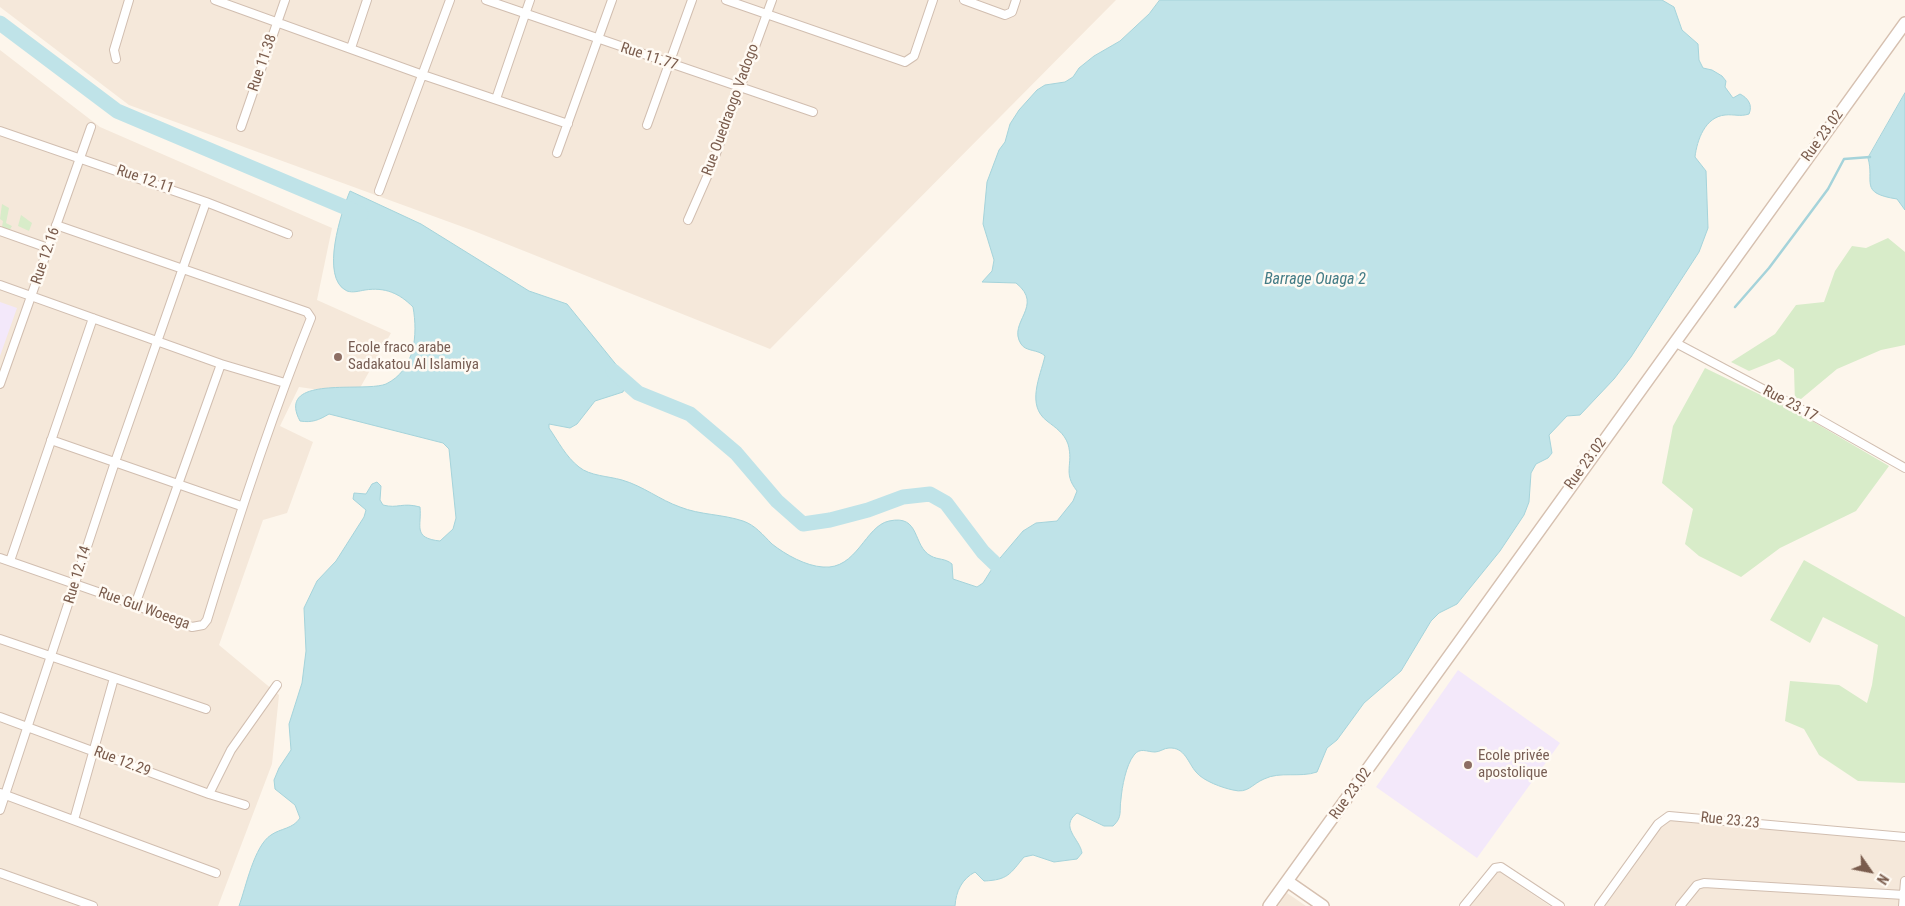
<!DOCTYPE html>
<html>
<head>
<meta charset="utf-8">
<style>
	body { margin:0 }
	#map { position:relative; width:1905px; height:906px; overflow:hidden; background:#fdf6ec; font-family:"Roboto Condensed",sans-serif }
	canvas { display:block }
	.north { position:absolute; left:1845px; top:846px; width:50px; height:50px; -webkit-text-stroke:4px #fffaf3; paint-order:stroke; rotate:123deg; font-size:14px; font-weight:700; line-height:20px; text-align:center; color:#7a5c4d }
	.north::after { content:''; display:block; margin:auto; width:18px; height:22px; background:#7a5c4d; clip-path:polygon(50% 0,100% 100%,50% 72%,0 100%) }
</style>
</head>
<body>
<div id="map">
<canvas width="1905" height="906"></canvas>
<div class="north">N</div>
</div>
<script>
const g = document.querySelector('canvas').getContext('2d');
g.lineJoin = 'round';
function fillPath(path, color) { g.fillStyle = color; g.fill(path, 'evenodd'); }
function strokePath(path, color, width, dash) { g.strokeStyle = color; g.lineWidth = width; g.lineCap = dash ? 'butt' : 'round'; g.setLineDash(dash || []); g.stroke(path); }
function write(font, color, halo, rows, align = 'center') {
  g.font = font + ' "Roboto Condensed",sans-serif'; g.lineWidth = 5; g.setLineDash([]); g.textBaseline = 'middle'; g.strokeStyle = halo; g.fillStyle = color; for (const [text, x, y, turn = 0] of rows) {
    g.save(); g.translate(x, y); g.rotate((+turn || 0) * Math.PI / 180); g.textAlign = isNaN(turn) ? turn : align; if (halo) g.strokeText(text, 0, 0); g.fillText(text, 0, 0); g.restore();
  }
}
fillPath(new Path2D(`
	M0 0H1116L770 349 474 231 129 105 0 7Z
	M0 50 100 127 332 228 317 300 391 333 356 395 299 387 280 426 313 442 287 513 263 520 219 645 279 695 272 764 218 906H0Z
	M1664 819 1905 838V906H1604Z
	M1492 867 1550 906H1464Z
	M1287 893 1306 906H1278Z`), '#f5e8da');
fillPath(new Path2D(`
	M0 302 17 308 0 356Z
	M1458 670 1560 743 1477 858 1376 787Z`), '#f3e8fa');
fillPath(new Path2D(`
	M2 204 9 208 6 223 12 226 9 231 2 227 3 221 0 219Z
	M21 215 32 223 29 231 18 226Z
	M1888 238 1905 252V345L1881 350 1837 369 1795 404 1794 369 1779 359 1749 371 1731 362 1775 334 1796 305 1824 302 1835 271 1852 246 1866 248Z
	M1705 368 1800 414 1889 466 1856 511 1780 548 1741 577 1699 556 1685 544 1693 509 1662 483 1673 426Z
	M1804 560 1905 617V783L1858 781 1819 755 1804 729 1785 721 1790 681 1839 685 1867 703 1872 685 1878 645 1823 617 1810 643 1770 620Z`), '#d8ecc9');
const water = new Path2D(`
	M1160 0H1662L1674 7 1682 30 1698 44 1699 60 1703 68 1712 70 1722 76 1726 81 1725 87 1733 98 1740 94C1748 98 1753 105 1749 114 1740 117 1734 114 1725 115 1705 117 1697 140 1695 157L1706 171 1708 228 1699 252 1631 357 1614 379 1580 415 1567 416 1549 435 1552 453 1548 458 1536 464 1531 473 1529 502 1524 515 1500 551 1457 604 1439 613 1431 621 1401 671 1364 703 1337 740 1327 748 1317 772C1300 778 1280 771 1264 779 1252 784 1248 794 1233 790 1223 788 1203 781 1196 772 1188 763 1185 747 1169 748 1164 748 1160 752 1155 752 1147 752 1140 747 1134 755 1126 765 1122 787 1121 799 1119 811 1123 817 1113 826H1104L1077 813C1059 827 1080 839 1082 853L1077 859 1054 862 1033 855 1024 857C1010 874 1008 880 984 881L975 872C962 879 956 891 955 906H239C246 887 254 846 271 835 281 828 293 829 300 818L295 805 275 789 274 780 279 768 291 750 289 724 302 683 306 651 304 608 317 581 336 561 364 517 366 510 353 499 354 493 366 494 372 484 377 482 381 486 380 500 383 505C398 509 402 502 420 507 422 526 412 538 440 541L453 529 456 518 449 449 443 443 329 414C319 420 312 423 300 421 275 374 364 393 386 384 415 370 418 335 413 307 399 293 385 287 365 290 359 291 353 293 347 291 319 278 342 210 350 191L421 224 529 291 567 304 627 378 623 392 595 401 577 424 570 428 549 424V428C558 441 566 457 579 467 590 476 608 476 622 480 643 486 660 500 680 507 700 515 722 514 743 521 755 525 763 535 772 544 786 555 806 566 823 567 857 570 865 526 889 521 921 514 912 546 931 556 938 560 945 558 952 564L953 579 977 587 983 583 995 564 1023 531 1036 523 1057 521 1073 501 1077 491C1062 472 1074 465 1068 444 1064 433 1056 428 1047 421 1026 405 1040 377 1045 356 1038 349 1026 352 1021 344 1007 322 1045 306 1016 283L982 282 992 271 994 260 983 224 987 182 999 150 1005 142 1010 124 1019 110 1037 90 1045 85 1065 82 1073 77 1079 68 1094 56 1120 41 1149 14Z
	M1905 93V210L1897 199C1858 193 1875 182 1868 158Z`);
fillPath(water, '#bfe3e8');
strokePath(water, '#a5d3da', 1);
strokePath(new Path2D(`
	M1735 307 1769 268 1799 228 1828 189 1844 159 1870 157`), '#a5d3da', 2.5);
strokePath(new Path2D(`
	M0 23 117 111 361 214
	M613 371 638 393 690 414 736 453 777 501 803 524 830 520 868 510 903 497 930 494 946 503 983 552 1009 577`), '#bfe3e8', 15);
const street = new Path2D(`
	M215 0 423 75 568 124
	M486 0 813 112
	M726 0 905 62 914 56 933 0
	M964 0 1005 15 1012 12 1016 0
	M351 48 367 0
	M116 59 114 50 129 0
	M496 99 530 0
	M647 125 692 0
	M241 127 285 0
	M0 131 206 202 288 234
	M557 153 612 0
	M379 191 450 0
	M688 220 710 170 772 0
	M0 231 48 248
	M0 285 221 364 285 383
	M1674 342 1808 413 1905 468
	M0 384 91 127
	M51 440 241 506
	M0 558 135 605 192 627 203 625 207 620C238 518 271 417 311 318L307 312 56 225
	M10 561 93 318
	M135 605 221 364
	M0 639 206 709
	M0 717 209 794 245 805
	M0 793 216 873
	M209 794 231 750 277 685
	M0 810 115 462 206 202
	M74 820 114 678
	M0 873 93 906
	M1464 906 1495 868 1501 867 1560 906
	M1599 906 1658 824 1669 816 1905 837
	M1680 906 1697 885 1704 883 1904 895
	M1903 906 1905 881`);
const secondary = new Path2D(`
	M1287 881 1323 906
	M1269 906C1482 612 1692 317 1905 23`);
strokePath(street, '#d1beb0', 10);
strokePath(secondary, '#d6c0b0', 14);
strokePath(street, '#fff', 8);
strokePath(secondary, '#fff', 11);
for (const [x, y, r, color] of [
	[338,357,5,"#8d6e63"],
	[1468,765,5,"#8d6e63"]
]) { const dot = new Path2D(); dot.arc(x, y, r, 0, 2 * Math.PI); g.fillStyle = color; g.fill(dot); strokePath(dot, '#fffaf3', 2); }
write('15px', '#7a5c4d', '#fffaf3', [
	["Rue 11.77",649,57,18],
	["Rue 11.38",263,63,-71],
	["Rue Ouedraogo Vadogo",731,110,-70],
	["Rue 23.02",1823,136,-54],
	["Rue 12.11",145,180,19],
	["Rue 12.16",46,256,-71],
	["Rue 23.17",1790,404,28],
	["Rue 23.02",1586,464,-54],
	["Rue 12.14",78,575,-73],
	["Rue Gul Woeega",144,609,20],
	["Rue 12.29",122,762,21],
	["Rue 23.02",1351,794,-54],
	["Rue 23.23",1730,821,6]
]);
write('15px', '#785e54', '#fffaf3', [
	["Ecole fraco arabe",348,348],
	["Sadakatou Al Islamiya",348,365],
	["Ecole privée",1478,756],
	["apostolique",1478,773]
], 'left');
write('italic 16px', '#437c86', '#fffaf3', [
	["Barrage Ouaga 2",1315,280]
]);
</script>
</body>
</html>
